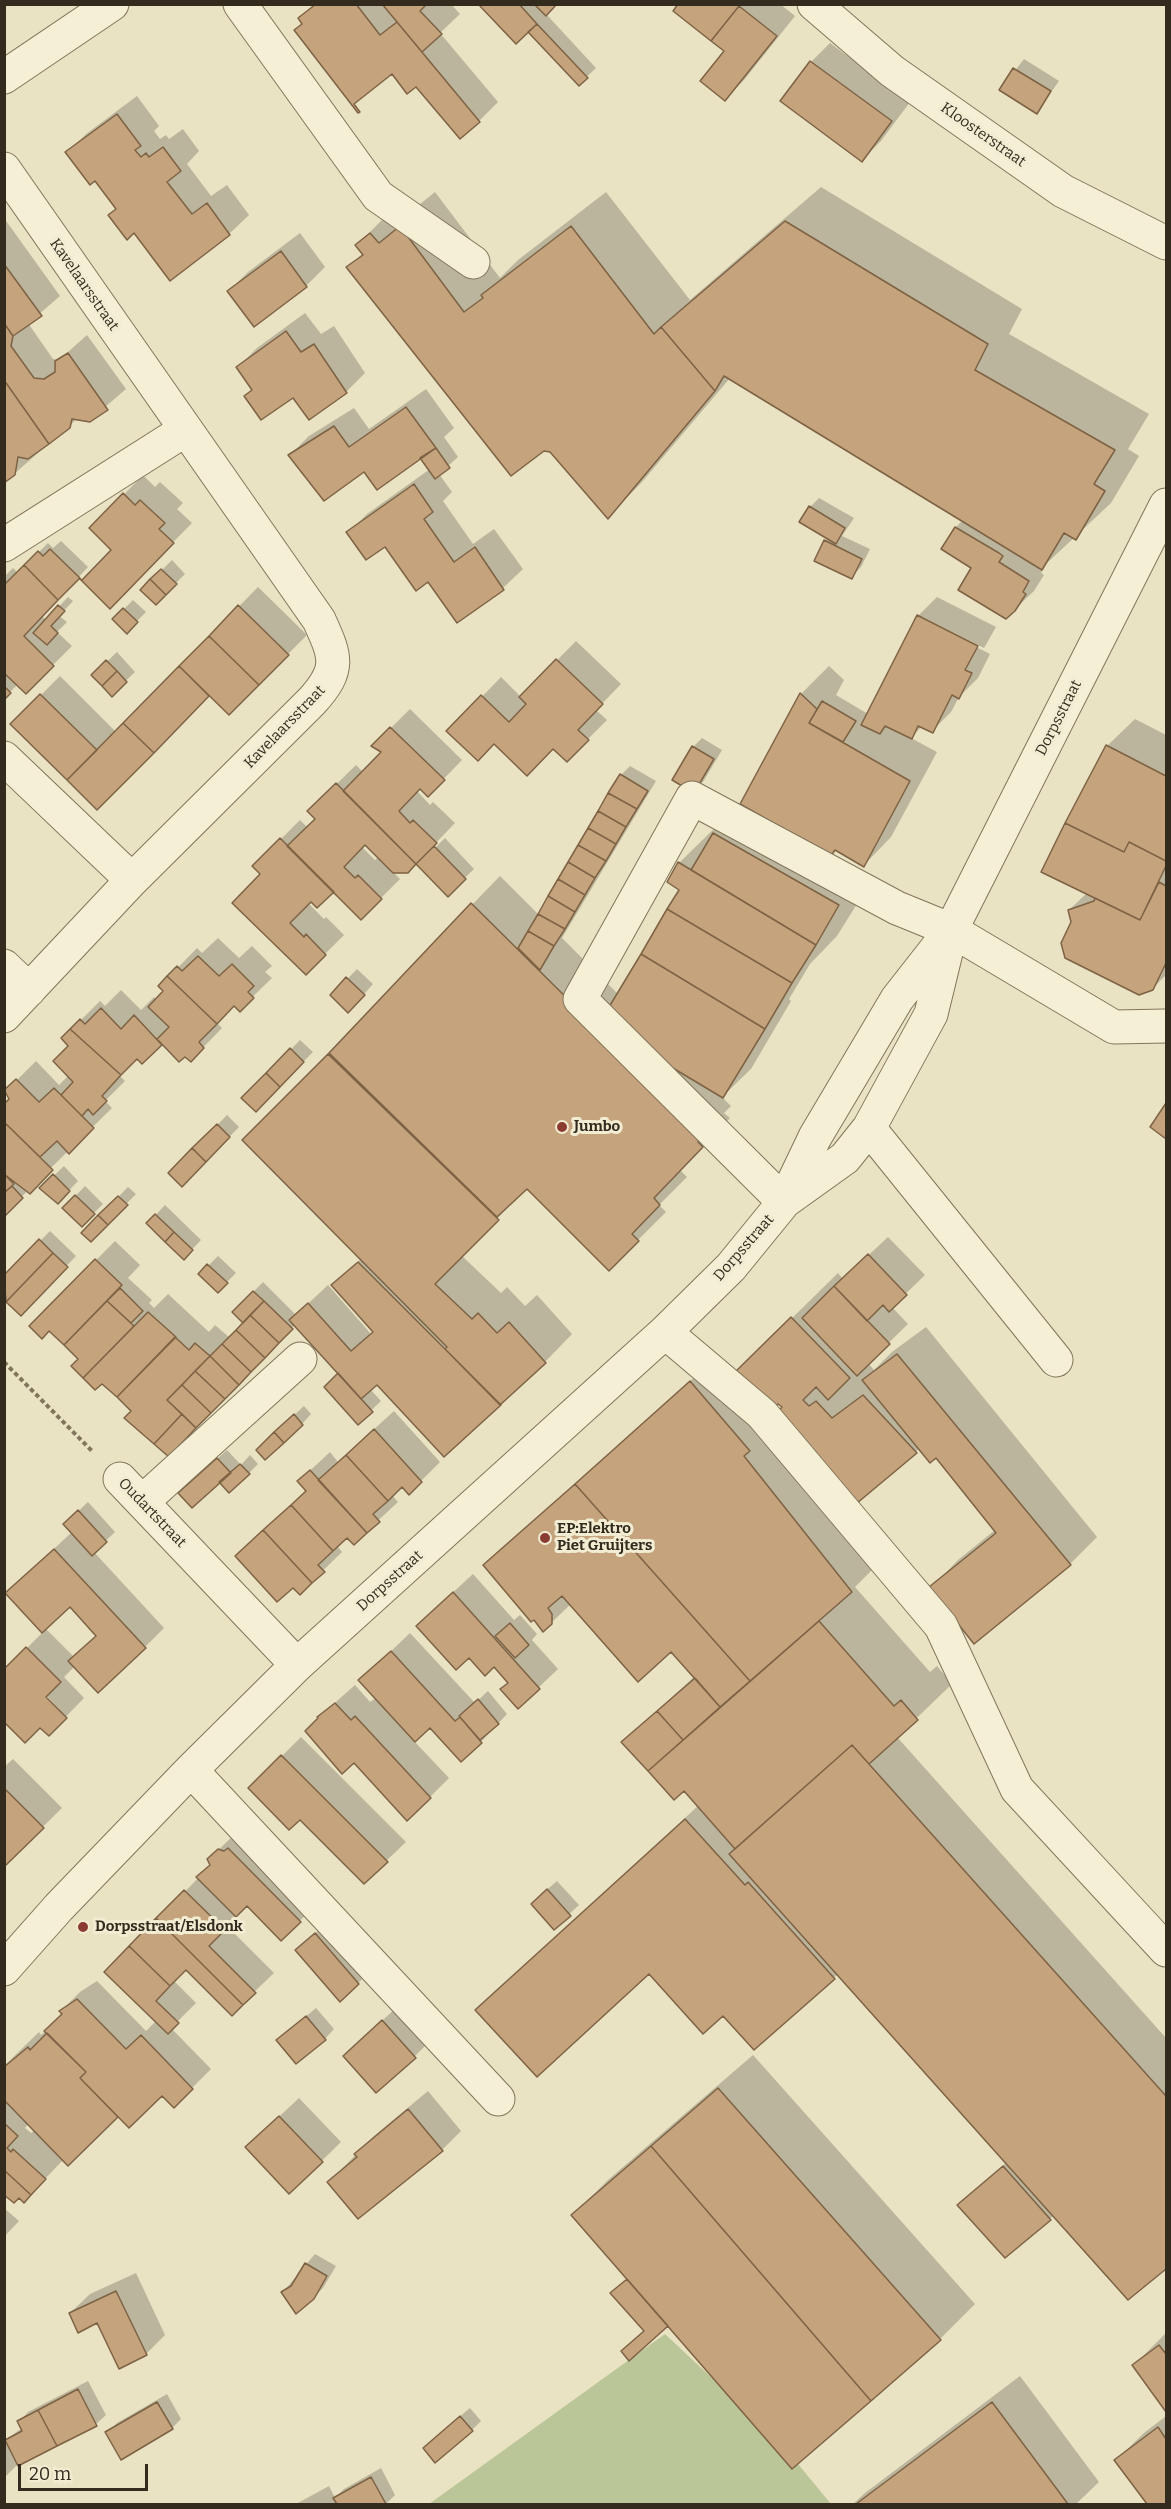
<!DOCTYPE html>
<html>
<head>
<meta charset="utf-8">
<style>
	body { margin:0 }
	#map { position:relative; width:1171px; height:2509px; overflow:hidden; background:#e9e3c3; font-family:Bitter,serif }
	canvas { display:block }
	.frame { position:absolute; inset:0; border:6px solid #332b1e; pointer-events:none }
	.scale { position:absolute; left:18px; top:2464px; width:130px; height:27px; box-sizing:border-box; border:3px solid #332b1e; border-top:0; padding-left:8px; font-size:18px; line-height:21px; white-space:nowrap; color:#332b1e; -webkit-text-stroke:4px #f1ecd2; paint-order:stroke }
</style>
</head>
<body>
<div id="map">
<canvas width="1171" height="2509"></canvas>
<div class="frame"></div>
<div class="scale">20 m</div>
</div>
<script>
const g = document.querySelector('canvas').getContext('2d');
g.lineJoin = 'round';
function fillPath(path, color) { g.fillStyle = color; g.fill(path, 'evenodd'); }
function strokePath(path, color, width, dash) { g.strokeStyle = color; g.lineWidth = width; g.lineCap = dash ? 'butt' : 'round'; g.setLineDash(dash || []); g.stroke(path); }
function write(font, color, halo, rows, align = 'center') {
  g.font = font + ' Bitter,serif'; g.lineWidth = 6; g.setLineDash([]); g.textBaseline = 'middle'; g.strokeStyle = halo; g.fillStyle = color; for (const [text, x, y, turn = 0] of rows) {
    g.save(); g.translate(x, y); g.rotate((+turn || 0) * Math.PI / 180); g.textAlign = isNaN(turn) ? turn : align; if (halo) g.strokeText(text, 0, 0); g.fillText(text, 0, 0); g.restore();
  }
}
fillPath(new Path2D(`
	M665 2334 779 2441 831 2504H429Z`), '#bbc698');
fillPath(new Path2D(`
	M314 4H451L460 14 440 33 498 102 479 121 304 23 300 19Z
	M556 4 546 14 596 68 579 84 528 30 516 42 481 5Z
	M680 4H780L795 16 744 80 725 99 726 51Z
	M830 43 910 102 881 141 862 160 782 101 811 62Z
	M1024 59 1059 81 1037 112 1001 89Z
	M137 96 159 126 154 131 160 139 166 135 169 139 183 129 199 151 187 164 211 196 227 185 249 215 229 234 170 278 96 179 67 153 86 134Z
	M821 187 1022 309 1009 334 1149 414 1128 449 1139 456 1111 503 1046 564 1041 573 1044 575 1034 591 1014 610 973 567 956 527 963 520 730 378 642 482 608 517 551 451 348 267 363 253 357 245 392 210 414 209 435 192 500 278 518 260 606 192 690 300Z
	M4 218 60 296 30 322V326L53 359 59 360 87 335 126 389 90 420 78 418 14 474 4 308Z
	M300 233 325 267 306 286 229 291 248 272Z
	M305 313 321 334 334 326 365 373 346 392 246 396 253 388 238 367 257 348Z
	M426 389 454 428 444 437 458 457 439 474 452 492 443 501 473 544 494 529 523 569 503 588 458 620 429 580 385 545 348 533 367 514 430 469 421 456 365 470 290 455 309 436 354 408 369 429Z
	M143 475 155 487 160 482 183 503 177 509 192 523 110 606 113 550 91 528Z
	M819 498 854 518 842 536 870 549 861 567 851 577 825 541 828 538 810 507Z
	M61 541 88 567 42 616 46 620 68 597 73 601 59 616 67 622 57 632 72 646 26 692 18 684 4 698V577L13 568 18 573 48 543 53 548Z
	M172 560 185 574 156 603 142 590Z
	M258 587 307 635 229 713 210 694 97 808 12 724 60 676 116 732Z
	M937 597 996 627 984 648 923 617V620L990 654 978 678 959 697 951 712 932 731 922 726 911 738 937 752 891 837 864 865 836 849 831 854 742 803 801 694 829 666 844 680 836 695 868 714 918 616Z
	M133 600 146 612 127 631 124 609Z
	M576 641 621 684 596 710 607 720 567 760 553 747 494 743 449 731 501 677 521 697Z
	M117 652 135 672 112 694 93 675Z
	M410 709 462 760 428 795 421 788 417 791 430 805 433 802 455 823 430 849 432 851 445 838 474 869 448 894 416 862 392 871 400 879 361 918 333 890 311 900 308 903 324 919 326 917 344 935 306 973 262 874 254 866 300 820 308 828 317 819 309 811 356 765 363 772 383 752 375 744ZM365 843 379 857 375 860 362 847Z
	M1135 719 1166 735V975L1152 989 1073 922 1069 910 1087 893 1107 746Z
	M702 738 722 750 703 782 694 791 693 747Z
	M630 766 656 781 562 938 618 994 681 889 679 863 725 818 860 899 837 936 810 964 789 999 791 1001 751 1069 722 1097 731 1106 724 1113 730 1118 680 1170 687 1177 659 1205 666 1212 609 1269 527 1187 462 1256 501 1293 507 1287 525 1306 537 1295 572 1334 545 1362 377 1383 370 1389 381 1401 358 1423 340 1373 295 1325 169 1455 155 1442 133 1411 102 1382 95 1388 73 1366 80 1359 49 1329 31 1326 115 1241 140 1265 128 1278 152 1300 149 1303 154 1308 168 1294 209 1332 215 1325 230 1338 245 1323 234 1312 263 1282 296 1315 328 1285 371 1334 374 1331 333 1285 362 1258 244 1140 500 876 539 915 621 775Z
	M218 938 239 958 252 946 272 966 265 972 272 978 240 1009 234 1004 216 1022 222 1028 191 1060 162 1043 142 1062 137 1057 120 1076 125 1081 105 1101 112 1108 4 1214V1106L11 1099 5 1092 36 1061 59 1085 69 1075 70 1046 63 1038 100 1001 105 1006 121 990 141 1010 154 997 157 1000 165 991 160 986 197 948 202 953Z
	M357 969 373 984 358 1001 332 995Z
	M300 1040 313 1052 256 1109 244 1098Z
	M227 1115 239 1127 182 1185 170 1173Z
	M64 1166 78 1181 58 1202 41 1188Z
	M85 1186 103 1204 82 1225 64 1208Z
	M128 1187 136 1194 91 1240 83 1233Z
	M165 1205 201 1240 184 1258 148 1223Z
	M50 1231 76 1256 21 1314 4 1298V1278Z
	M888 1237 925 1275 892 1307 908 1324 868 1363 874 1370 892 1352 926 1327 1097 1537 1070 1564 931 1588 958 1560 995 1530 937 1456 920 1448 850 1507 879 1563 855 1587 930 1672 937 1666 952 1684 897 1737 1166 2038V2267L1128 2298 1054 2215 1050 2219 959 2205 1007 2162 838 1974 754 2048 723 2014 649 1972 477 2010 699 1805 684 1789 674 1798 623 1742 695 1676 672 1650 571 1604 551 1623 485 1565 719 1355 735 1374 838 1273 843 1279ZM778 1401 784 1407 773 1418 767 1411Z
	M218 1256 236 1273 218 1291 200 1274Z
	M304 1406 311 1414 302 1424 267 1440Z
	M394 1411 440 1462 409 1493 402 1485 392 1495 398 1502 354 1543 348 1536 337 1546 342 1552 300 1593 308 1490 299 1481 330 1452 338 1462Z
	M227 1450 241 1465 250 1455 258 1464 249 1473 189 1484Z
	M88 1502 115 1532 94 1552 164 1628 145 1647 75 1666 64 1677 84 1698 49 1734 4 1671 43 1632 27 1574 72 1532 65 1524ZM70 1605 97 1635 74 1657 45 1628ZM42 1691 60 1710 58 1712 39 1693Z
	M473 1574 514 1620 520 1615 537 1634 532 1640 558 1669 518 1707 509 1682 437 1607Z
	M410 1633 475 1703 488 1691 507 1714 481 1742 430 1726 414 1741 449 1778 408 1819 319 1717 355 1685 370 1702 376 1698 360 1681Z
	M301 1737 406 1842 364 1882 300 1818 250 1788Z
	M13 1759 62 1808 4 1865V1767Z
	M239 1830 319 1902 281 1939 247 1904 227 1926 274 1973 232 2013 186 1968 174 1981 196 2003 171 2028 211 2069 174 2106 162 2093 118 2115 68 2164 64 2159 42 2182 4 2191V2066L39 2032 41 2035 51 2026 64 2014 61 2011 80 1992 97 1981 146 2031 156 2021 106 1972 211 1865 209 1859ZM29 2123 35 2130 31 2133 25 2128Z
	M557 1881 579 1905 554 1928 542 1894Z
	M325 1925 368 1974 358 1983 306 1941Z
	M401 2003 433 2038 414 2057 345 2056Z
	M316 2008 334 2029 325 2039 278 2040Z
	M753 2055 975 2304 940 2339 792 2467 668 2324 645 2331 628 2278 573 2215 608 2180Z
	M428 2091 461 2131 442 2150 329 2182 375 2135Z
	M299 2098 341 2142 290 2192 267 2128Z
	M4 2208 19 2221 4 2237Z
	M315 2254 336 2266 323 2288 313 2298 283 2292Z
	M136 2273 165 2335 146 2354 98 2321 70 2313 90 2294Z
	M1166 2333V2410L1134 2365Z
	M1020 2376 1099 2482 1076 2504H853L865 2493Z
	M88 2381 106 2415 96 2424 19 2463 4 2478V2435L7 2439 22 2428 19 2422 28 2412Z
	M167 2394 181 2419 172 2428 107 2433 117 2423Z
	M470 2408 481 2421 472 2430 434 2438Z
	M1166 2416V2504H1149L1116 2460 1144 2433Z
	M381 2468 395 2495 386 2504H296L329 2486 335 2498 344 2489Z`), '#0003');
const building = new Path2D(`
	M316 4H356L380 35 397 22 480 122 460 139 416 87 407 94 392 74 354 104 360 112 358 113 294 30 302 24 298 18Z
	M382 4H427L420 11 442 34 422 52Z
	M519 4 537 24 516 44 479 5Z
	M534 4H557L546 16Z
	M678 4H737L739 6 711 41 673 11Z
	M739 6 777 36 725 101 700 81 724 51 711 41Z
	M537 24 588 78 579 86 528 32Z
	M810 61 892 121 862 162 780 101Z
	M1013 68 1051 91 1037 114 999 90Z
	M117 114 141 146 135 150 141 157 146 153 149 157 163 147 181 171 167 182 192 214 207 203 230 235 170 281 134 233 127 240 108 215 116 209 95 181 90 185 65 152Z
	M785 221 988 344 975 370 1115 450 1094 484 1105 491 1076 540 1064 533 1042 570 724 376 715 391 661 327Z
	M400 226 464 312 483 298 481 295 571 226 654 334 661 327 715 391 608 519 550 452 544 451 511 476 346 267 363 255 355 245 370 233 379 243Z
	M281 251 307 287 254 327 227 291Z
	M4 264 42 316 13 336 4 323Z
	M4 323 13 336 11 346 34 378 44 379 55 372V361L68 353 108 410 90 422 72 419 70 428 49 444 4 380Z
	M286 331 301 352 314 344 347 393 309 420 293 398 261 420 244 396 252 390 236 367Z
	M4 380 49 444 28 459 18 457 15 475 4 483Z
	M406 407 436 448 377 490 364 472 324 501 288 455 334 426 349 447Z
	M436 448 450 468 435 479 420 458Z
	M414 484 433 512 424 519 454 562 475 547 504 590 457 623 428 582 416 591 385 547 366 560 346 532Z
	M123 493 135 505 140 500 165 523 159 529 174 543 110 609 79 578 82 580 111 550 89 528Z
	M809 506 845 528 836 544 799 522Z
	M955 527 999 553 1003 556 999 562 1029 581 1023 592 1026 594 1015 611 1006 619 958 590 971 568 941 549Z
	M824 540 862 559 852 579 814 561Z
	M50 549 80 578 58 600 24 565 38 551 43 556Z
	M24 565 58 600 24 636 54 666 26 694 4 673V585Z
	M161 569 177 584 166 595 150 579Z
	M150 579 166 595 156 605 140 590Z
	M58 605 65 611 51 626 58 633 47 645 33 633Z
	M238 605 289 655 259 685 209 636Z
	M123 608 138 622 127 634 112 619Z
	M917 615 978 646 965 670 972 673 959 699 952 695 933 733 918 726 912 739 885 726 880 734 861 725Z
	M209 636 259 685 229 715 179 666Z
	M556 659 603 704 578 730 589 740 567 762 553 749 527 776 494 744 478 761 446 731 481 695 509 722 526 704 519 697Z
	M106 660 117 671 102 686 91 675Z
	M179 666 209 696 154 753 123 723Z
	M117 671 127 682 112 697 102 686Z
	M4 686 11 693 4 700Z
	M800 693 817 709 809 723 910 781 864 867 835 850 831 856 740 804Z
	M40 694 97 750 67 780 10 724Z
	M822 701 856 721 843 742 809 723Z
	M123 723 154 753 97 810 67 780Z
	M390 727 445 780 428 797 420 789 399 811 410 823 413 820 437 843 416 864 343 791 381 752 371 746Z
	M1106 745 1166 776V861L1129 842 1124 852 1065 823Z
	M692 746 714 759 694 793 672 780Z
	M620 774 648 791 637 809 608 793Z
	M336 783 416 864 408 873H393L365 845 344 867 355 878 358 875 382 899 361 920 287 846 315 819 307 811Z
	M608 793 637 809 626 827 598 811Z
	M598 811 626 827 616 844 588 828Z
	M1065 823 1124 852 1129 842 1166 861V866L1140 920 1041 872Z
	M588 828 616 844 606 861 578 845Z
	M713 833 839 905 816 945 691 870Z
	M280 838 334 892 317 908 311 902 290 923 304 937 306 934 326 955 306 975 232 903 260 874 252 866Z
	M578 845 606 861 595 878 568 862Z
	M434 846 466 879 448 897 416 864Z
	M568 862 595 878 585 895 558 879Z
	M678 862 816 945 792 983 667 909 679 890 667 882Z
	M558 879 585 895 575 912 548 896Z
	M1159 882 1166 886V963L1153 990 1139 995 1065 958 1061 943 1071 922 1068 910 1094 901 1095 898 1140 920Z
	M548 896 575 912 565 929 538 914Z
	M471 903 705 1135 698 1142 703 1147 654 1198 660 1205 632 1234 639 1241 609 1271 527 1189 497 1217 329 1053Z
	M667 909 792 983 765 1029 641 954Z
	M538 914 565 929 554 946 528 931Z
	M528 931 554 946 540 970 518 948Z
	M641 954 765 1029 723 1098 656 1058 609 1007Z
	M198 956 219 976 232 964 254 986 248 992 254 998 240 1012 234 1006 217 1024 167 976 177 966 182 971Z
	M167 976 217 1024 199 1042 204 1048 191 1062 185 1057 179 1062 157 1039 169 1027 148 1007 163 991 158 986Z
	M346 977 365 995 348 1013 330 995Z
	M101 1008 121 1029 134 1015 162 1045 142 1064 137 1059 121 1075 70 1029 80 1019 85 1024Z
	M70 1029 121 1075 102 1096 107 1101 93 1115 88 1109 82 1116 61 1095 73 1082 53 1061 68 1046 61 1038Z
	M290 1048 304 1062 280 1087 266 1073Z
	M328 1054 499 1220 435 1284 472 1319 478 1313 497 1333 509 1322 546 1363 500 1405 445 1349 447 1347 242 1140Z
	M266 1073 280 1087 256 1112 241 1098Z
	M16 1079 39 1102 54 1088 94 1128 69 1154 57 1141 40 1157 4 1122V1104L9 1099 4 1090Z
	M1166 1103V1139L1150 1127Z
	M4 1122 53 1170 30 1194 4 1174Z
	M217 1124 230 1137 206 1162 192 1148Z
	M192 1148 206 1162 182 1187 168 1173Z
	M4 1174 14 1184 4 1193Z
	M53 1174 70 1191 58 1204 39 1188Z
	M12 1186 23 1198 4 1217V1193Z
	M75 1195 95 1214 82 1227 62 1208Z
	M118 1196 128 1205 108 1225 98 1215Z
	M155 1214 174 1232 165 1242 146 1223Z
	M98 1215 108 1225 91 1242 81 1233Z
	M174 1232 193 1250 184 1260 165 1242Z
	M39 1239 53 1253 6 1302 4 1275Z
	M53 1253 68 1267 21 1316 6 1302Z
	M868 1254 907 1295 889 1312 883 1305 867 1321 834 1286Z
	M95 1259 122 1285 64 1345 49 1331 42 1339 29 1326Z
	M358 1262 501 1405 444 1457 377 1385 361 1399 289 1320 308 1303 351 1351 373 1332 331 1285Z
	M207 1264 228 1283 218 1293 198 1274Z
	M834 1286 890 1344 857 1376 802 1318Z
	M120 1288 143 1311 131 1323 107 1301Z
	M253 1291 264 1301 243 1323 232 1312Z
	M107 1301 134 1326 83 1378 71 1366 78 1359 64 1345Z
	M264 1301 293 1329 279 1343 250 1315Z
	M148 1312 176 1337 117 1397 102 1384 95 1390 83 1378Z
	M250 1315 279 1343 265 1358 236 1330Z
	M791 1317 850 1378 828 1400 816 1387 803 1400 809 1406 816 1401 832 1418 863 1395 917 1453 850 1509 773 1417 782 1407 778 1404 769 1411 733 1374Z
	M236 1330 265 1358 251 1372 222 1344Z
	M175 1337 189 1350 195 1343 210 1356 167 1400 182 1414 154 1444 124 1418 131 1411 117 1397Z
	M222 1344 251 1372 239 1385 210 1356Z
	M897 1354 1071 1565 974 1644 929 1587 996 1533 936 1458 930 1463 862 1380Z
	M210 1356 239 1385 225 1399 195 1371Z
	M195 1371 225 1399 211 1413 182 1385Z
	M338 1373 373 1412 358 1425 324 1387Z
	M690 1381 750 1451 744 1456 852 1592 750 1681 575 1484Z
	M182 1385 211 1413 196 1428 167 1400Z
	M182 1414 196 1428 169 1457 154 1444Z
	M294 1414 303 1425 284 1443 274 1432Z
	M374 1429 422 1482 409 1495 402 1487 388 1501 346 1455Z
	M274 1432 284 1443 265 1460 256 1450Z
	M346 1455 388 1501 373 1514 380 1522 367 1533 318 1480Z
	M217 1458 231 1473 192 1508 178 1493Z
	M240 1464 250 1474 229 1493 219 1482Z
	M310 1470 367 1533 354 1545 347 1538 333 1551 291 1505 306 1491 297 1481Z
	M575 1484 750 1681 720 1707 671 1652 638 1682 562 1596 548 1608 552 1614V1624L543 1632 534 1620 531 1622 483 1565Z
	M291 1505 333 1551 318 1565 325 1572 312 1583 263 1530Z
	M78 1510 107 1542 92 1556 63 1524Z
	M263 1530 312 1583 300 1595 293 1588 277 1602 235 1556Z
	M54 1549 146 1648 98 1693 68 1661 96 1636 70 1607 42 1633 5 1593Z
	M453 1592 540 1689 518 1709 500 1689 508 1683 494 1667 485 1676 469 1658 456 1670 416 1626Z
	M819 1621 894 1706 901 1700 918 1720 869 1764 852 1745 735 1849 684 1791 674 1800 648 1771Z
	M510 1623 529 1645 515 1658 495 1636Z
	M26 1647 61 1682 46 1697 67 1718 49 1736 40 1728 25 1743 4 1722V1669Z
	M391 1651 455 1721 460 1717 482 1743 461 1762 430 1728 415 1742 358 1680Z
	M695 1678 720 1707 683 1740 657 1711Z
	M478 1699 499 1724 480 1740 459 1716Z
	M335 1703 351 1720 355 1716 431 1798 407 1821 354 1763 342 1774 305 1731 318 1718 317 1717Z
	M657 1711 683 1740 648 1771 621 1742Z
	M852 1745 1166 2096V2269L1128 2300 729 1854Z
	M281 1755 388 1862 364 1884 300 1820 289 1830 248 1788Z
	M4 1788 44 1828 4 1867Z
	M685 1819 745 1885 748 1882 835 1979 754 2050 723 2016 703 2034 649 1974 537 2077 475 2010Z
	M228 1848 301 1922 281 1941 247 1906 236 1917 196 1877 210 1865 207 1859 218 1849 224 1851Z
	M547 1889 571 1916 554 1930 531 1904Z
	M184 1890 225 1930 209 1946 256 1993 243 2005 156 1918Z
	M156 1918 243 2005 232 2016 186 1970 170 1986 129 1946Z
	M315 1933 359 1984 340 2002 295 1950Z
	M129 1946 170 1986 156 2001 179 2023 168 2034 104 1972Z
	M77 1999 126 2049 141 2035 193 2089 174 2108 162 2096 129 2128 80 2078 86 2072 44 2031 62 2014 59 2011Z
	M306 2016 326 2040 296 2064 276 2040Z
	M382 2020 416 2058 376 2093 343 2056Z
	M47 2033 86 2072 80 2078 118 2117 68 2166 4 2100V2067L28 2047 30 2050Z
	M718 2088 941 2340 871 2401 651 2146Z
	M408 2109 443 2151 358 2219 327 2182 357 2157 354 2154Z
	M279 2116 323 2162 289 2194 245 2147Z
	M4 2123 18 2136 7 2148 11 2152 13 2149 46 2179 31 2195 4 2170Z
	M651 2146 871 2401 792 2469 571 2215Z
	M1003 2166 1051 2220 1005 2258 957 2205Z
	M4 2170 31 2195 24 2203 19 2198 14 2203 4 2195Z
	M305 2263 327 2276 314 2299 296 2314 281 2292 291 2286Z
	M627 2279 668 2326 629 2361 621 2351 644 2331 610 2293Z
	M116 2291 147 2355 119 2369 97 2323 78 2333 69 2313Z
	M1159 2345 1166 2354V2412L1132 2365Z
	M78 2389 97 2426 57 2446 38 2410Z
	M157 2402 173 2429 121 2460 105 2432Z
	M992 2402 1068 2504H856Z
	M38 2410 57 2446 18 2466 5 2440 22 2431 17 2421Z
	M460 2416 473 2431 435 2463 423 2448Z
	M1158 2427 1166 2439V2504H1147L1114 2460Z
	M371 2477 386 2504H337L333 2498Z`);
fillPath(building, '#c4a37d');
strokePath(building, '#7e6244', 1.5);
const minor = new Path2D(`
	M240 4 378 196 473 262
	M814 4 892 71 1063 191 1166 243
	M4 77 112 4
	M4 169 319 620C336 657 341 669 312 701L132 880 4 1016
	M4 545 185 430
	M4 758 132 880
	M4 966 29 990
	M869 1128 1056 1360
	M785 1201 845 1158 869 1128 931 1014 949 940
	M784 1202 580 999 692 798 897 908 951 930 1114 1027 1166 1026
	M665 1332 762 1414 941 1626 1017 1789 1166 1950
	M120 1479 297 1665
	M142 1502 300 1359
	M191 1770 498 2099
	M4 1969 59 1907 191 1770 297 1665 665 1332 731 1267 784 1202 815 1137 897 999 951 930 1166 505`);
strokePath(minor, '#82755c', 35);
strokePath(new Path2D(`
	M4 1362 92 1451`), '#82755c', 4, [4.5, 3]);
strokePath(minor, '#f5efd5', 33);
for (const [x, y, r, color] of [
	[562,1127,6,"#8a3c32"],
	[545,1538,6,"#8a3c32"],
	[83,1927,6,"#8a3c32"]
]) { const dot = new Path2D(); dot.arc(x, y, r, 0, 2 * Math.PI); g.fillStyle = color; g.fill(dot); strokePath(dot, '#f1ecd2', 2); }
write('15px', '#332b1e', '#f1ecd2', [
	["Kloosterstraat",983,135,35],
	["Kavelaarsstraat",84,285,55],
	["Dorpsstraat",1059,718,-63],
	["Kavelaarsstraat",285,727,-46],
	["Dorpsstraat",744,1248,-49],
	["Oudartstraat",152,1513,46],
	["Dorpsstraat",390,1581,-42]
]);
write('bold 15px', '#332b1e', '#f1ecd2', [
	["Jumbo",574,1127],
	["EP:Elektro",557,1529],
	["Piet Gruijters",557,1546],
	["Dorpsstraat/Elsdonk",95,1927]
], 'left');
</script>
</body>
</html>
